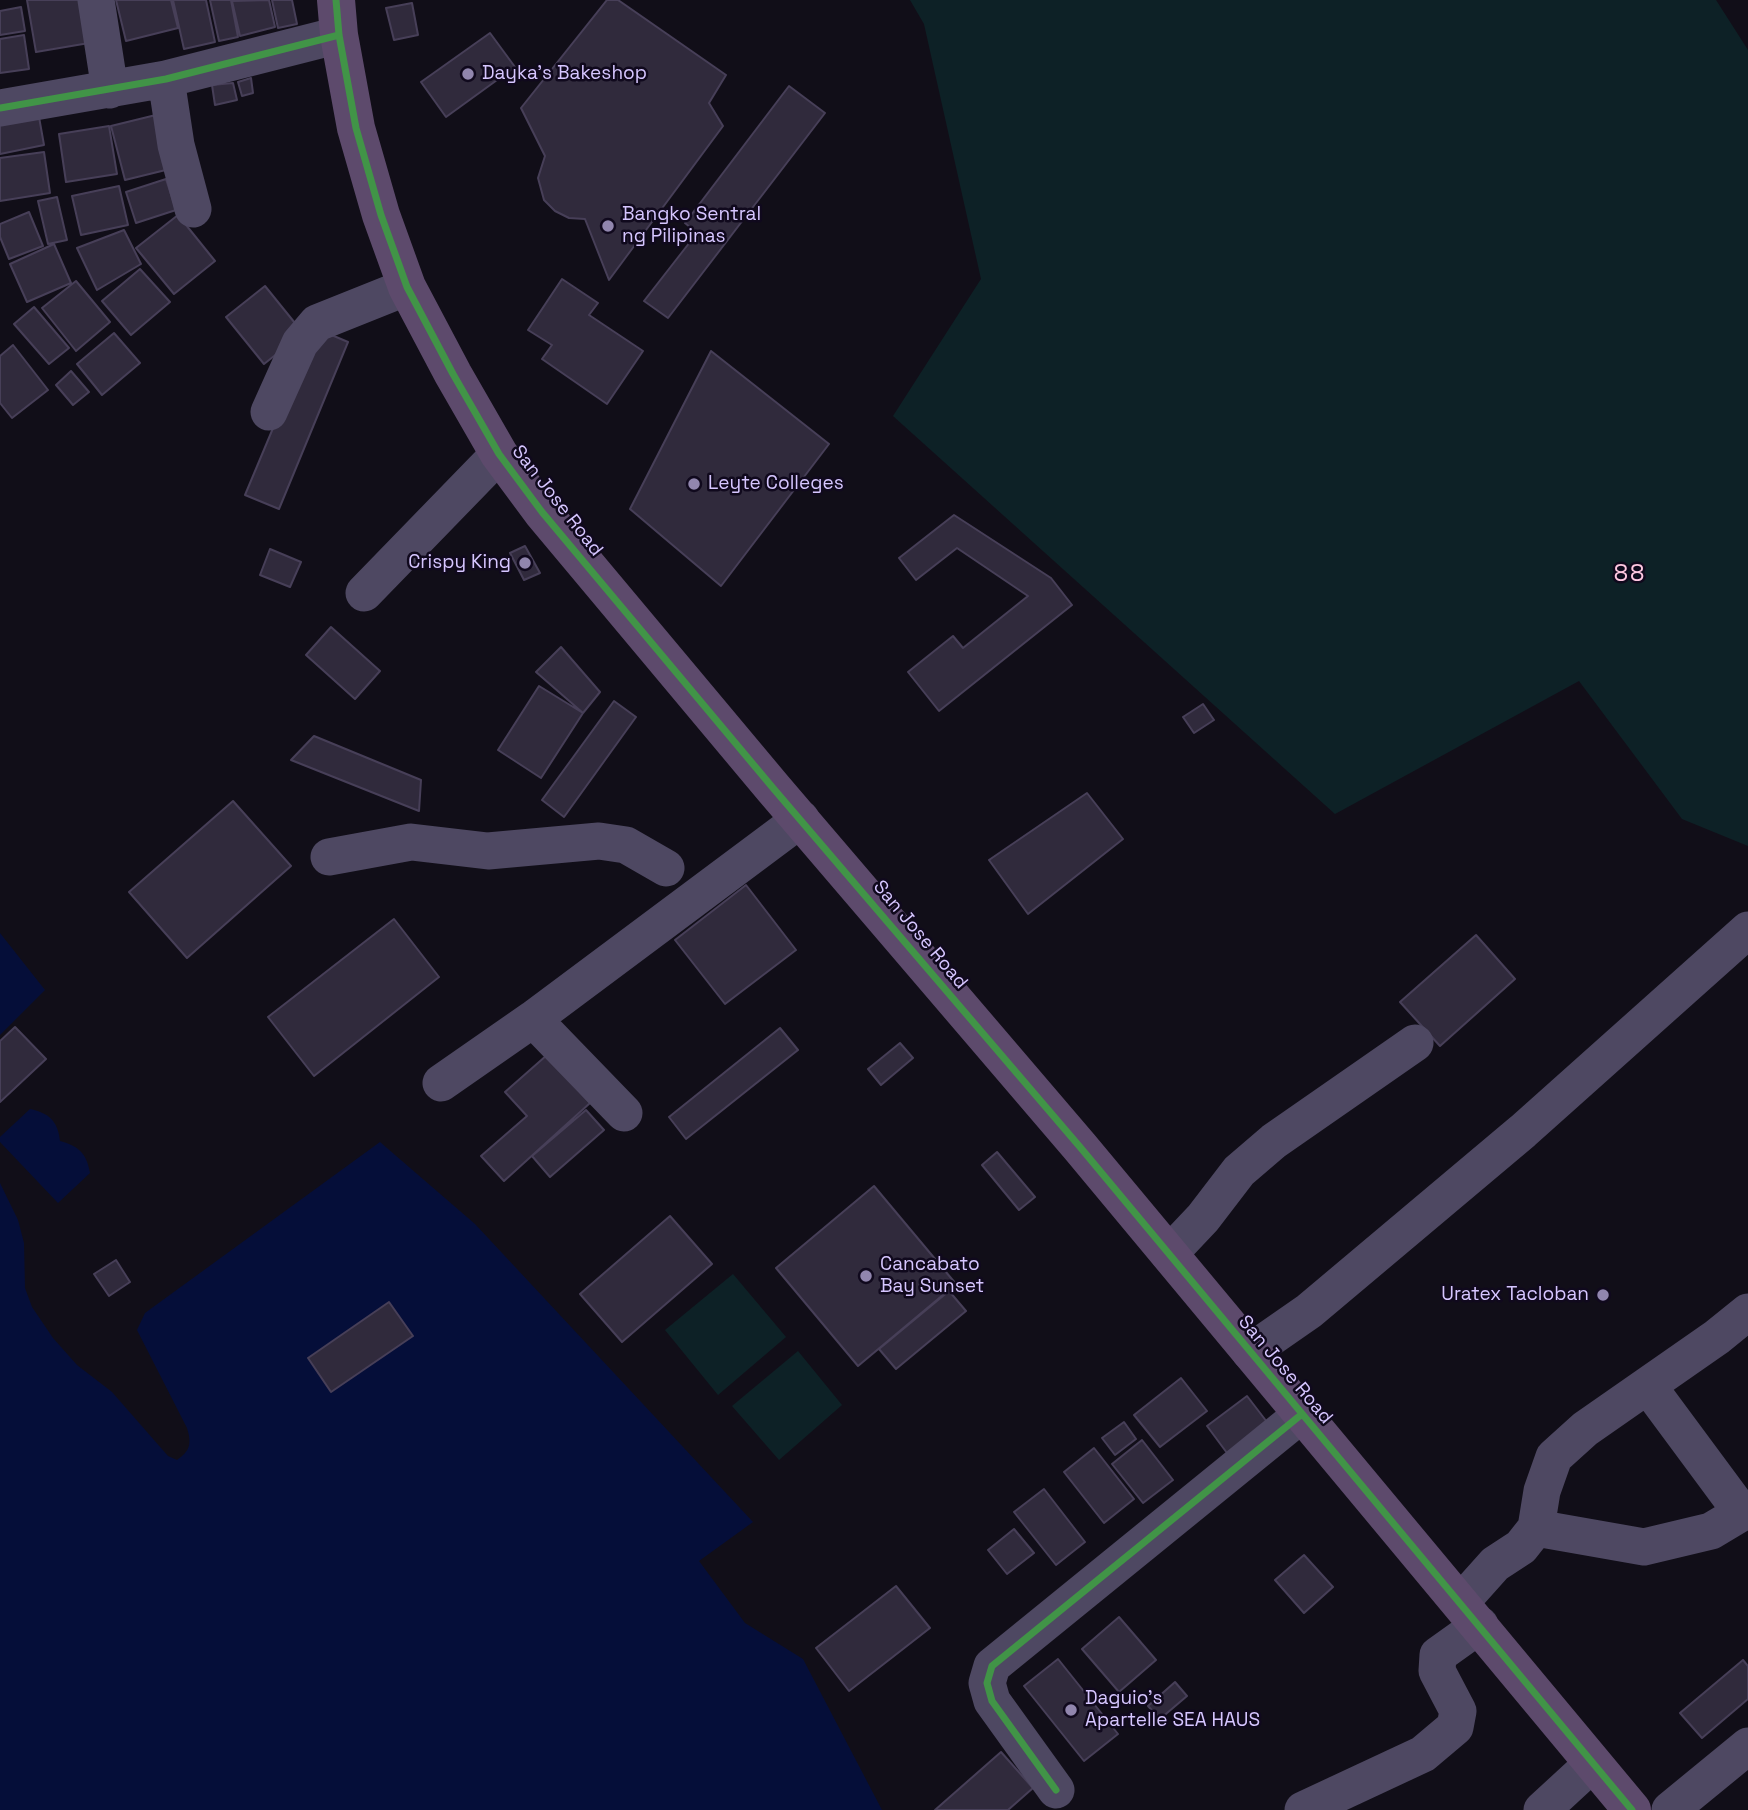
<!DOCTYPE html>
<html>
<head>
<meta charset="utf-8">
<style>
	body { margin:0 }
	canvas { display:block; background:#110e18 }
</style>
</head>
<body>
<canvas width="1748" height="1810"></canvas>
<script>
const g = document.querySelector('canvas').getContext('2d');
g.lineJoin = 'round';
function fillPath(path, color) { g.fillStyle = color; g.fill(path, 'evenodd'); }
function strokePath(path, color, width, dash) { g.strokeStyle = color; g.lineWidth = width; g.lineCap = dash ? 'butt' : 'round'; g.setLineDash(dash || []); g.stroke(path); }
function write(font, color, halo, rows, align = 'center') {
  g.font = font + ' "Space Grotesk",sans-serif'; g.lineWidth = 5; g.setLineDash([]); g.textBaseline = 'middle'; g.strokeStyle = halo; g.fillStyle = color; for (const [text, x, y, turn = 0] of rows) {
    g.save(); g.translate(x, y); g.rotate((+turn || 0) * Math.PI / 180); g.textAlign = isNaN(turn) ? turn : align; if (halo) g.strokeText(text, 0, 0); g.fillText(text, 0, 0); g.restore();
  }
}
fillPath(new Path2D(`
	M910 0H1716L1748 50V846L1682 819 1579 681 1335 814 893 416 981 279 924 24Z
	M733 1274 786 1337 718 1395 665 1330Z
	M798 1351 842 1405 779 1460 732 1406Z`), '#0d2126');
fillPath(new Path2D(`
	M0 933 45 990 0 1035Z
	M30 1109C49 1113 58 1121 60 1141 79 1146 87 1154 90 1173L58 1203 0 1142V1137Z
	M380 1142 475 1224 753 1522 699 1561 745 1623 803 1659 882 1810H0V1183L18 1220 24 1243 25 1288 32 1307 53 1338 77 1365 112 1392 168 1456 177 1460C190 1451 192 1444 187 1428L137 1330 145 1313Z`), '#050e39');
const building = new Path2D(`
	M27 0H82L89 43 36 52Z
	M116 0H171L178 28 126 41Z
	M173 0H206L215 42 184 49Z
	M210 0H231L238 37 219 41Z
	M269 0 275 27 240 36 232 1Z
	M272 0H292L297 24 278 28Z
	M607 0H618L726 75 709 103 723 126 609 280 585 219 569 218 555 211 544 200 538 178 545 156 521 108Z
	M412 3 418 35 394 40 386 8Z
	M21 7 25 31 0 35V11Z
	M490 33 515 67 446 117 421 82Z
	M24 35 29 69 0 73V39Z
	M251 78 253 93 242 96 238 82Z
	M233 83 237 100 215 105 212 85Z
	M789 86 825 113 668 318 644 301 697 233 685 223Z
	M164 113 178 167 125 180 111 126Z
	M39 117 44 145 0 154V124Z
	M109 126 117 174 66 182 59 134Z
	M44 152 50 193 0 201V158Z
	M166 179 176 210 136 223 126 192Z
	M119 186 128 225 81 235 72 196Z
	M57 197 67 240 48 244 38 201Z
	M29 212 43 246 9 259 0 237V224Z
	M178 215 215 261 174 294 136 248Z
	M124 230 141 264 97 290 77 248Z
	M54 244 71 283 27 302 10 264Z
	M140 269 170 302 131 335 102 301Z
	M562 279 598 303 589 315 643 351 607 404 542 359 552 345 528 330Z
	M76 281 110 322 76 351 42 308Z
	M265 286 303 333 264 364 226 317Z
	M34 307 69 348 49 364 14 324Z
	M315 328 348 342 279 509 245 495Z
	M114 333 140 363 102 395 77 364Z
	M13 345 48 390 12 418 0 403V356Z
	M711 351 829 444 721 586 630 509Z
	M71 371 89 392 73 405 56 385Z
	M954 515 1051 578 1072 605 939 711 908 672 953 636 963 648 1028 596 957 548 916 580 899 558Z
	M525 546 540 573 524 580 510 553Z
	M270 549 301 562 290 587 260 575Z
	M331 627 380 671 355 699 306 655Z
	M561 647 600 692 583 713 536 672Z
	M539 686 583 713 541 778 498 750Z
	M614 701 636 717 564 817 542 800Z
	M1203 704 1214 720 1194 733 1183 717Z
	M314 736 421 780 419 811 291 760Z
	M1087 793 1123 839 1028 914 989 860Z
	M233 801 291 866 187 958 129 892Z
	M746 885 796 950 725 1004 675 940Z
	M394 919 439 977 314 1076 268 1017Z
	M1476 935 1515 979 1440 1046 1400 1002Z
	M15 1027 46 1059 0 1102V1041Z
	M780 1028 798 1050 686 1139 669 1117Z
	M900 1043 913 1058 881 1085 868 1069Z
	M547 1055 590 1103 504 1181 481 1156 527 1116 505 1092Z
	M586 1110 604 1130 550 1177 532 1156Z
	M997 1152 1035 1197 1019 1210 982 1165Z
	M874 1186 956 1284 858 1366 776 1268Z
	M670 1216 712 1264 622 1342 580 1294Z
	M116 1260 130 1282 109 1296 94 1274Z
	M949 1291 966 1311 896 1369 879 1349Z
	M389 1302 413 1336 331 1392 308 1358Z
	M1181 1378 1207 1411 1160 1447 1134 1415Z
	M1247 1396 1267 1422 1227 1453 1207 1426Z
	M1124 1422 1136 1439 1115 1455 1102 1438Z
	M1142 1440 1173 1480 1143 1503 1112 1464Z
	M1094 1448 1134 1499 1104 1523 1064 1472Z
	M1044 1489 1085 1542 1056 1565 1014 1512Z
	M1014 1529 1034 1553 1007 1574 988 1550Z
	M1304 1555 1333 1587 1304 1613 1275 1580Z
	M896 1586 930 1628 849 1691 816 1648Z
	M1119 1617 1156 1660 1119 1692 1082 1649Z
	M1058 1659 1118 1734 1084 1761 1024 1686Z
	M1743 1660 1748 1666V1699L1702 1738 1680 1713Z
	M1175 1682 1187 1696 1160 1719 1148 1706Z
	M1001 1752 1033 1788 1008 1810H935Z`);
fillPath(building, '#302a3c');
strokePath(building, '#473f58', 2);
strokePath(new Path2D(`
	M96 0 110 90
	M166 79 176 145 193 209
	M0 108 166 79 339 35
	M269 412 300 343 317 323 407 287
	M364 593 499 454
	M329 857 411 842 488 851 599 841 626 845 666 868
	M533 1019 624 1113
	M441 1083 533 1019 801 819
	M1169 1254 1203 1218 1239 1171 1274 1141 1415 1043
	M1250 1352 1309 1311 1523 1131 1748 930
	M1648 1386 1742 1513
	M1536 1528 1644 1547 1711 1531 1748 1509
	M1461 1602 1495 1564 1521 1547 1536 1528 1542 1491 1554 1457 1585 1429 1717 1337 1748 1312
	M1056 1790 992 1701 987 1683 992 1666 1302 1414
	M1303 1810 1423 1754 1455 1727 1458 1711 1437 1671 1438 1655 1480 1625
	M1542 1810 1592 1764
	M1670 1810 1748 1746`), '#4e4862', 37);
strokePath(new Path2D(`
	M336 0 339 35 356 128 381 215 407 287 453 374 499 454 542 512 773 788 1080 1147 1632 1810`), '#5d4a6c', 38);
strokePath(new Path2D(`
	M336 0 339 35 356 128 381 215 407 287 453 374 499 454 542 512 773 788 1080 1147 1632 1810
	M0 108 166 79 339 35
	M1056 1790 992 1701 987 1683 992 1666 1302 1414`), '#419447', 7);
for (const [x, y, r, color] of [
	[468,74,7,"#9186ae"],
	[608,226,7,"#9186ae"],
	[694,484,7,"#9186ae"],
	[525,563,7,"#9186ae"],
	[866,1276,7,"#9186ae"],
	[1603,1295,7,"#9186ae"],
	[1071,1710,7,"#9186ae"]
]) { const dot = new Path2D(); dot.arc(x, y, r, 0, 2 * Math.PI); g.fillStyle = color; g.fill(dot); strokePath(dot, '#10091d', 2.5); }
write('19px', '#d6c6ff', '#10091d', [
	["Dayka's Bakeshop",482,74],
	["Bangko Sentral",622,215],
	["ng Pilipinas",622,237],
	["Leyte Colleges",708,484],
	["Crispy King",511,563,"right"],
	["Cancabato",880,1265],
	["Bay Sunset",880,1287],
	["Uratex Tacloban",1589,1295,"right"],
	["Daguio's",1085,1699],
	["Apartelle SEA HAUS",1085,1721]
], 'left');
write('19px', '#d6c6ff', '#10091d', [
	["San Jose Road",557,501,52],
	["San Jose Road",920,935,50],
	["San Jose Road",1285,1370,50]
]);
g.letterSpacing = '2px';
write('23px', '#ffc8e1', '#10091d', [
	["88",1630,575]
]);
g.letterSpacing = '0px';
</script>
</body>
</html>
